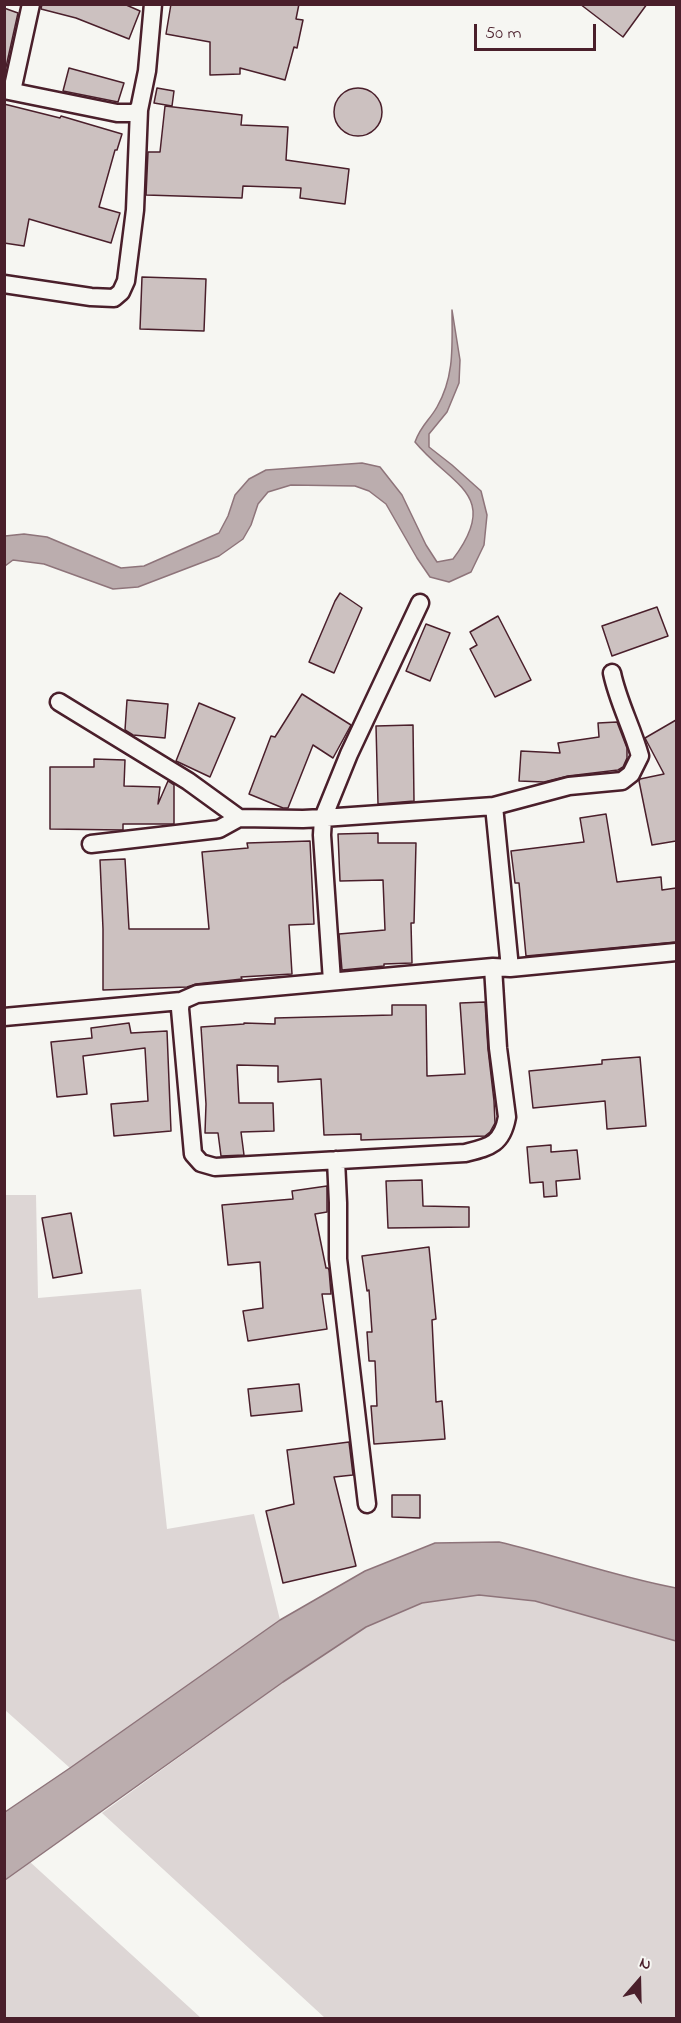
<!DOCTYPE html>
<html>
<head>
<meta charset="utf-8">
<style>
	body { margin:0 }
	#map { position:relative; width:681px; height:2023px; overflow:hidden; background:#f6f6f2; font-family:"Indie Flower",sans-serif }
	canvas { display:block }
	.frame { position:absolute; inset:0; border:6px solid #4a1f2b; pointer-events:none }
	.north { position:absolute; left:609px; top:1951px; width:60px; height:60px; -webkit-text-stroke:4px #f6f6f2; paint-order:stroke; rotate:20deg; font-size:16px; font-weight:700; line-height:24px; text-align:center; color:#4a1f2b }
	.north::after { content:''; display:block; margin:auto; width:21px; height:27px; background:#4a1f2b; clip-path:polygon(50% 0,100% 100%,50% 72%,0 100%) }
	.scale { position:absolute; left:474px; top:24px; width:122px; height:27px; box-sizing:border-box; border:3px solid #4a1f2b; border-top:0; padding-left:8px; font-size:18px; line-height:21px; white-space:nowrap; color:#4a1f2b; -webkit-text-stroke:4px #f6f6f2; paint-order:stroke }
</style>
</head>
<body>
<div id="map">
<canvas width="681" height="2023"></canvas>
<div class="frame"></div>
<div class="north">N</div>
<div class="scale">50 m</div>
</div>
<script>
const g = document.querySelector('canvas').getContext('2d');
g.lineJoin = 'round';
function fillPath(path, color) { g.fillStyle = color; g.fill(path, 'evenodd'); }
function strokePath(path, color, width, dash) { g.strokeStyle = color; g.lineWidth = width; g.lineCap = dash ? 'butt' : 'round'; g.setLineDash(dash || []); g.stroke(path); }
fillPath(new Path2D(`
	M5 1195H36L38 1298 141 1289 167 1529 254 1514 280 1620 70 1768 5 1710Z
	M479 1595 535 1601 676 1641V2018H325L102 1813 283 1682 366 1627 422 1603Z
	M30 1862 201 2018H5V1880Z`), '#ddd6d5');
const water = new Path2D(`
	M452 310 460 360 459 383 447 412 429 434V447L452 465 481 491 487 515 484 545 471 572 449 582 430 577 417 558 386 504 369 491 355 486 291 485 268 492 258 504 251 525 243 539 219 556 138 587 113 589 44 564 13 560 5 566V536L24 534 47 537 121 568 144 566 219 533 228 516 235 495 249 479 266 470 362 463 380 467 402 495 426 545 437 562 453 559C502 494 451 486 415 442 421 425 429 421 437 407 455 376 452 344 452 310Z
	M499 1542C559 1556 616 1577 676 1588V1641L535 1601 479 1595 422 1603 366 1627 283 1682 5 1880V1812L70 1768 280 1620 365 1571 435 1543Z`);
fillPath(water, '#bbadae');
strokePath(water, '#8e747a', 1.5);
const building = new Path2D(`
	M42 4H124L140 11 129 39 76 18 41 9Z
	M171 4H299L296 19 303 20 297 48 294 47 285 80 240 68V74L210 75V42L166 34Z
	M580 4H647L623 37Z
	M4 8 18 13 4 76Z
	M69 68 124 83 118 102 63 91Z
	M157 88 174 91 172 106 154 103Z
	M334 112a24 24 0 1 1 48 0a24 24 0 1 1-48 0Z
	M4 104 60 118 61 116 122 134 117 150H115L99 207 120 213 111 243 29 219 24 246 4 243Z
	M165 106 242 115 241 125 288 127 286 160 349 169 345 204 300 198 301 188 243 186 242 198 146 195 148 152H160Z
	M142 277 206 279 204 331 140 329Z
	M340 593 362 608 334 673 309 662 335 601Z
	M657 607 668 636 612 656 602 626Z
	M498 616 531 680 495 697 470 649 477 645 470 632Z
	M426 624 450 633 430 681 406 671Z
	M302 694 351 725 333 758 313 745 288 808H283L249 794 271 736 275 737Z
	M127 700 168 704 165 738 133 735 125 730Z
	M199 703 235 718 210 777 176 761Z
	M676 720V841L652 845 639 781 640 779 664 774 645 738Z
	M617 722 627 748V758L623 767 618 770 568 776 544 782 519 781 521 751 560 753 558 743 599 737 598 723Z
	M413 725 414 801 378 804 376 726Z
	M94 759 125 760 124 786 160 787 158 804 168 781 174 785V824H123V830L50 829V767H94Z
	M606 814 617 882 661 877 662 890 676 888V942L526 956 519 883H515L511 851 584 842 580 818Z
	M378 833V843H416L414 923H411L412 963 384 964V966L342 970 339 934 385 930 383 880 340 881 338 834Z
	M310 841 314 924 289 925 292 974 241 977 242 979 196 984 187 987 103 990V929L100 860 125 859 129 929H209L202 852 248 848 247 843Z
	M485 1002 488 1049 494 1101 495 1123 490 1132 485 1136 361 1140V1134L324 1135 321 1079 278 1082V1066L237 1065 239 1103H273L274 1131 241 1132 244 1155 221 1156 218 1133H205L206 1104 201 1027 244 1024V1023L275 1024V1018L392 1015V1005H426L427 1076 465 1074 460 1003Z
	M129 1023 131 1033 167 1031 171 1131 114 1136 111 1104 148 1101 145 1048 83 1056 87 1094 57 1097 51 1042 92 1038 91 1028Z
	M640 1057 646 1126 607 1129 605 1101 533 1108 529 1071 602 1064V1060Z
	M551 1145V1152L577 1150 580 1179 556 1181 557 1196 544 1197 543 1182 530 1183 527 1147Z
	M422 1180 423 1206 469 1207V1227L388 1228 386 1181Z
	M327 1186V1212L315 1214 326 1268H328L329 1270 331 1294H322L327 1329 248 1341 243 1311 263 1308 260 1262 228 1265 222 1205 293 1199 292 1191Z
	M71 1213 82 1273 53 1278 42 1218Z
	M429 1247 436 1319 432 1320 436 1402 442 1401 445 1439 374 1444 371 1406H377L375 1361H369L367 1332H372L369 1290 367 1291 362 1256Z
	M299 1384 302 1411 251 1416 248 1389Z
	M349 1442 353 1475 334 1477 356 1566 283 1583 266 1511 294 1504 287 1450Z
	M392 1495H420V1518L392 1517Z`);
fillPath(building, '#ccc1c0');
strokePath(building, '#4a1f2b', 1.5);
const street = new Path2D(`
	M4 90 117 113H132L139 110
	M12 91 31 4
	M4 284 91 297 114 298 121 292 126 281 135 210 139 110 147 71 153 4
	M420 603 349 754 323 818 494 806
	M59 702 188 781 239 818 303 819 323 818 322 835 332 981
	M91 844 219 829 239 818
	M493 967 498 1048 507 1117C502 1145 489 1147 465 1153L215 1167 201 1163 193 1154 180 1009 181 1001 197 994 493 967 510 968 676 952
	M510 968 494 806 569 786 622 781 631 774 640 756C632 727 618 702 612 673
	M4 1017 181 1001
	M336 1160 338 1203V1259L367 1504`);
strokePath(street, '#4a1f2b', 21);
strokePath(street, '#f6f6f2', 16);
</script>
</body>
</html>
